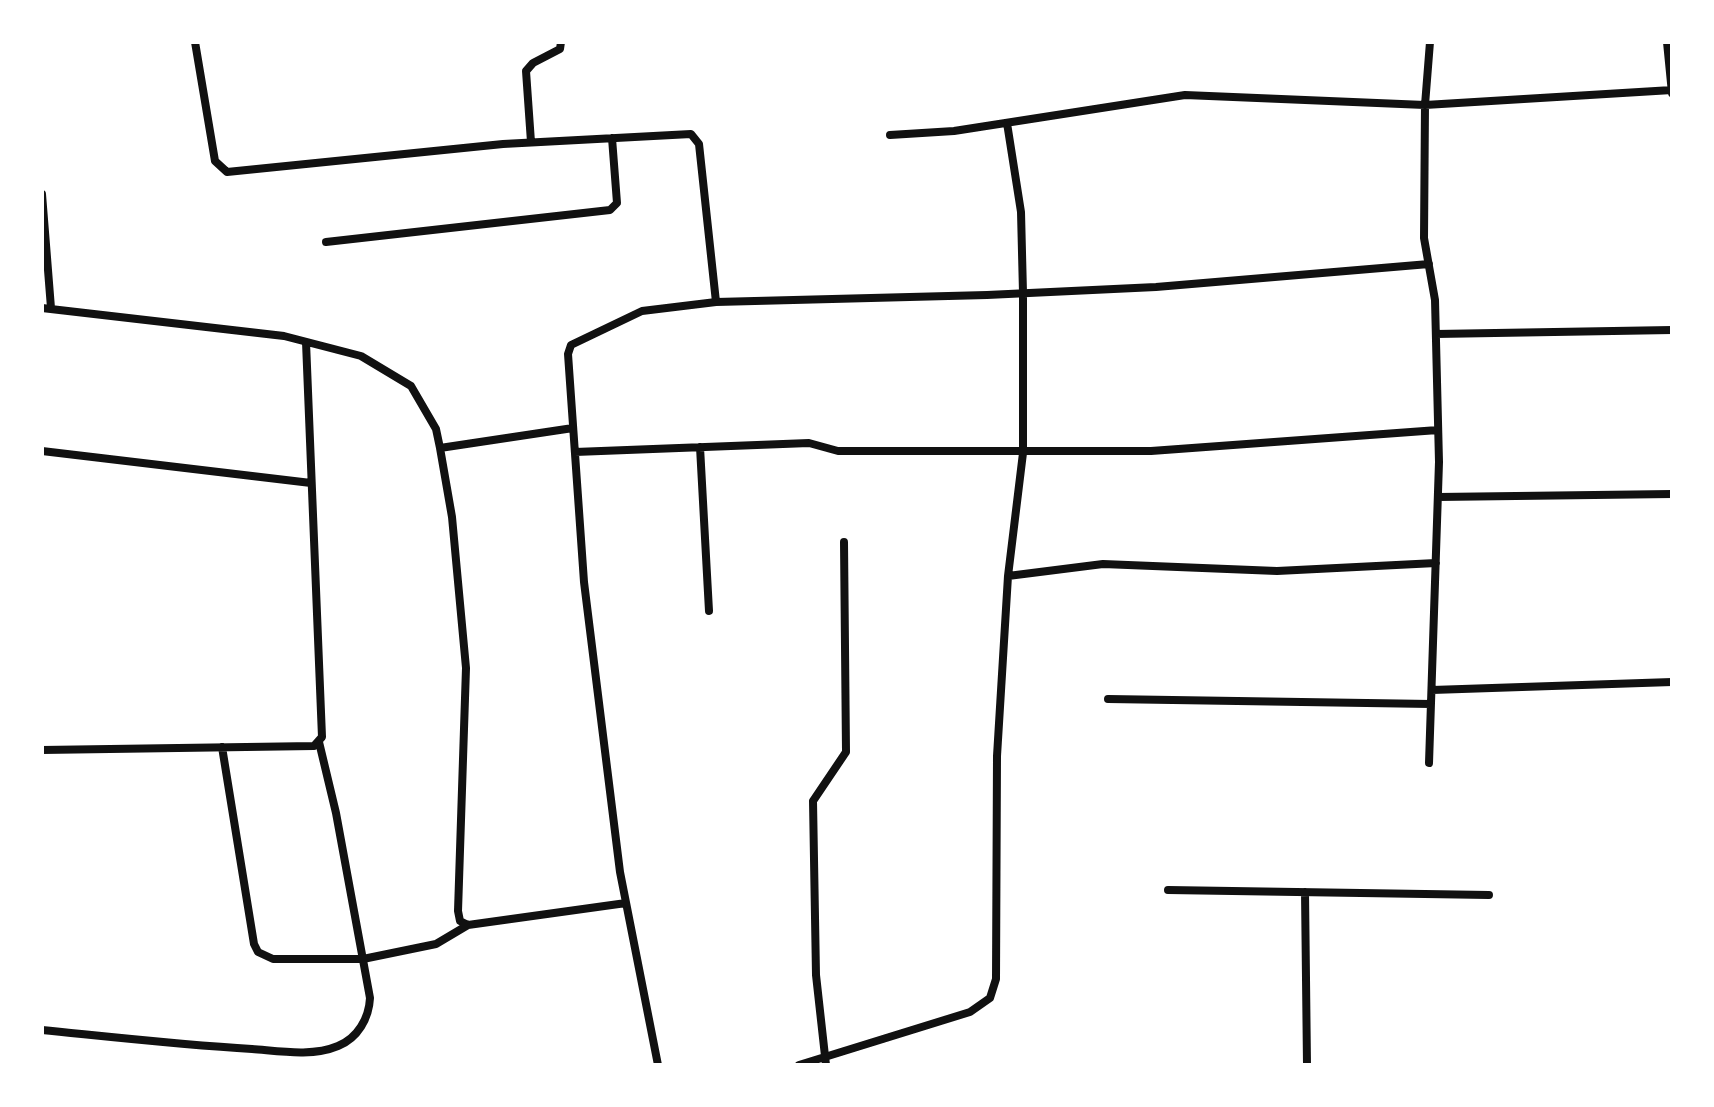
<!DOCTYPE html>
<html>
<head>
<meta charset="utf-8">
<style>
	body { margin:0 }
	#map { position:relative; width:1714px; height:1107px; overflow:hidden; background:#fff; font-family:Merriweather,serif }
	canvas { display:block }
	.frame { position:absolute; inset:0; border:44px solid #fff; pointer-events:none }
</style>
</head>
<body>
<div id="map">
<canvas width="1714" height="1107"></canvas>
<div class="frame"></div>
</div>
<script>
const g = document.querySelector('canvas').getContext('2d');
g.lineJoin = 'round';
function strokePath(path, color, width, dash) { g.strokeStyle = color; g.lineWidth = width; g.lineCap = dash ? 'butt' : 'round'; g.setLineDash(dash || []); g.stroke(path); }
strokePath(new Path2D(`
	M195 42 215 161 227 172 503 144 691 134 699 144 716 302
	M1667 42 1672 93
	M1007 123 1021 212 1023 293V453L1008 576
	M890 135 954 131 1185 95 1425 105 1672 90
	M531 142 526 71 533 63 560 49 561 42
	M42 194 51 308
	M326 242 610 210 617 203 612 138
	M42 308 284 336 361 356 411 386 436 429 440 448 452 517 466 668 458 911 460 921 468 925 626 903
	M1436 334 1672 330
	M700 447 709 611
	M440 448 573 428
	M42 451 311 483
	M575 452 809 443 838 451H1151L1438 430
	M1438 497 1672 494
	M1432 690 1672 682
	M1108 699 1431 704
	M222 747 254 944 258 952 273 959H363L436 944 468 925
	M42 750 314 746 322 737 306 342
	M1429 763 1439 462 1435 300 1424 238 1425 105 1430 42
	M1168 890 1489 895
	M1305 892 1307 1065
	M42 1030C112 1037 182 1045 252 1049 279 1051 312 1057 338 1046 358 1038 369 1018 370 998L336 813 319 742
	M658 1065 620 872 584 582 568 354 571 345 642 311 716 302 987 295 1156 287 1429 264
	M799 1065 970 1012 990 998 996 979 997 756 1008 576 1103 564 1277 571 1436 563
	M826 1065 816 975 813 801 846 752 844 542`), '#111', 8);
</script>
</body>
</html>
